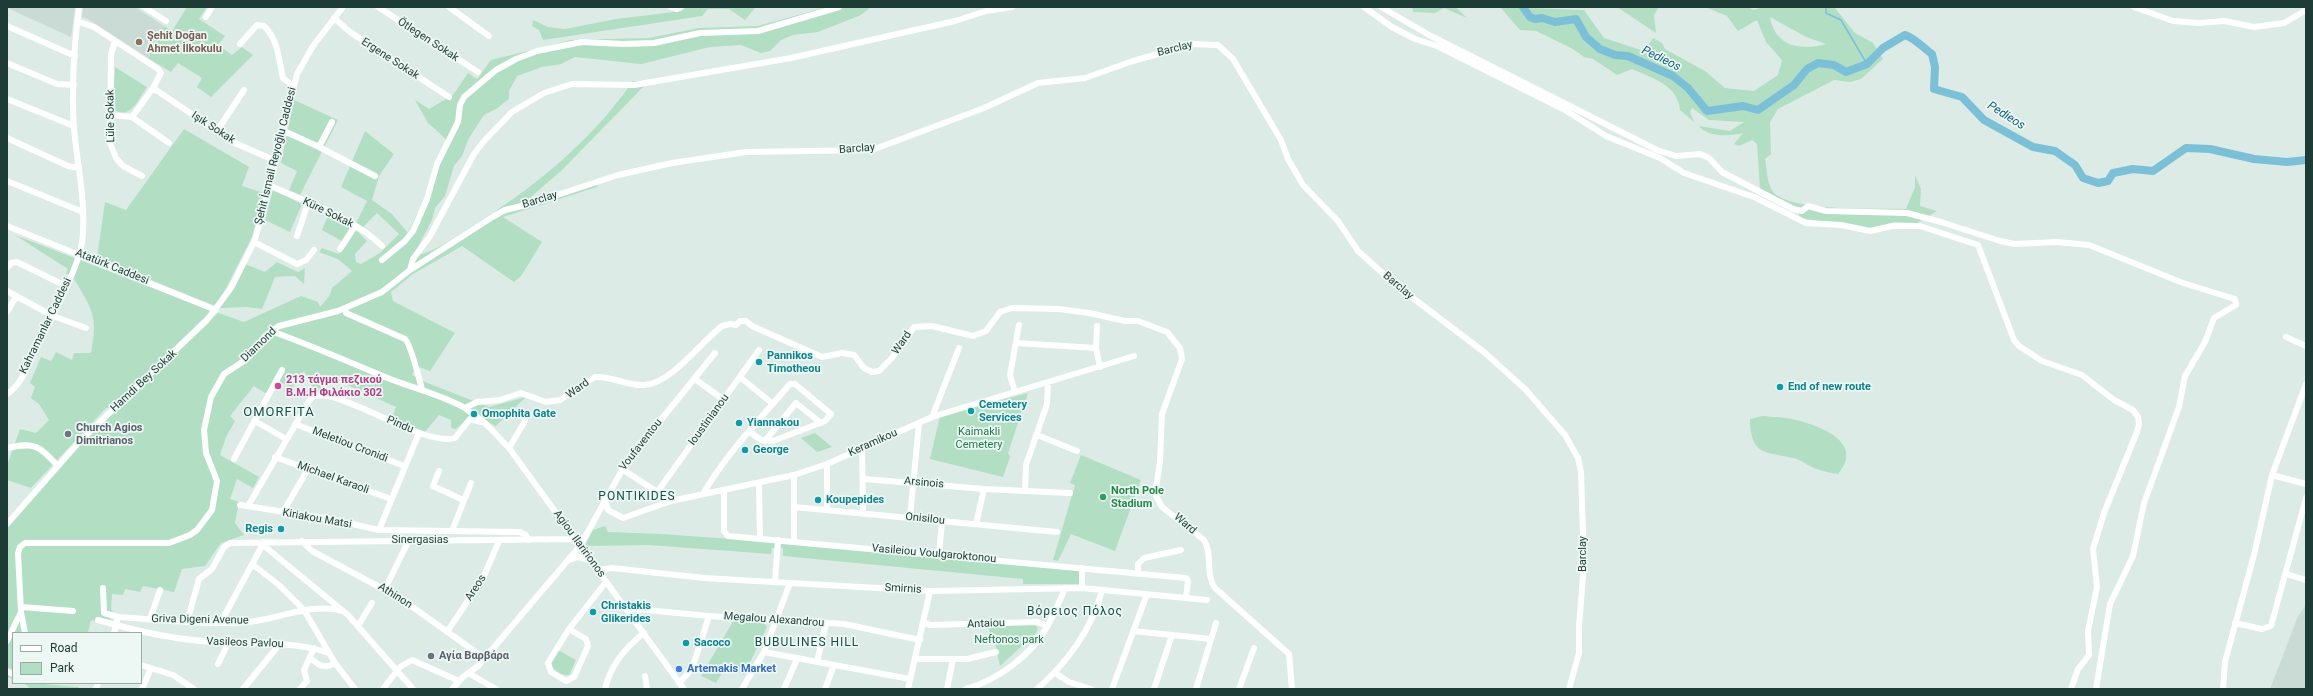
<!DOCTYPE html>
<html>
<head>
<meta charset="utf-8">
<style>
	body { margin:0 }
	#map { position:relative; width:2313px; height:696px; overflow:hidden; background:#dcebe6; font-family:Roboto,sans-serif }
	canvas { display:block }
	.frame { position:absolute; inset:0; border:8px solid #1d3c36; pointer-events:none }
	.legend { position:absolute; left:12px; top:632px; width:130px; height:52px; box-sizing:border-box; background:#edf7f3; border:1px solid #9aaca7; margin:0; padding:5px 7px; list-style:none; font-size:12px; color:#1d3c36 }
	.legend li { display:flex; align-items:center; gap:8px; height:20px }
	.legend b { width:20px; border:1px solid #9aaca7 }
</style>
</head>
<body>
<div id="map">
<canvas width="2313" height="696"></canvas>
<div class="frame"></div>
<ul class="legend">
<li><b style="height:5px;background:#fff"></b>Road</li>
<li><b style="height:11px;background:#b2dfc3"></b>Park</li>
</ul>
</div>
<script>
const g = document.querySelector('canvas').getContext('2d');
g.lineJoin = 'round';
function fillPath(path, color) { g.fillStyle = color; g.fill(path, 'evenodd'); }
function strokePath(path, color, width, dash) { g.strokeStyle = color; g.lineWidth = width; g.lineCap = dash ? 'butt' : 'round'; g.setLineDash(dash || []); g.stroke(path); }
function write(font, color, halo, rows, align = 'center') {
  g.font = font + ' Roboto,sans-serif'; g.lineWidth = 3.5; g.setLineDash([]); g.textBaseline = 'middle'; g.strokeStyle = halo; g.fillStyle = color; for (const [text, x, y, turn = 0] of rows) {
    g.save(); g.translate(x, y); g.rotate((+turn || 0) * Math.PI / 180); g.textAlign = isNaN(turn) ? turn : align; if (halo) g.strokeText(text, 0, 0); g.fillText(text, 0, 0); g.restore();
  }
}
fillPath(new Path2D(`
	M7 7H75L71 37 7 8Z
	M83 7H135L164 26 148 58 88 19 82 17Z
	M2306 605V689H2270L2298 616Z`), '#cadbd5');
fillPath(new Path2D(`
	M187 7H207L199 19 225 36 218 45 232 55 242 47 253 55 211 97 197 87 202 78 178 63 171 72 148 58 164 26 172 31Z
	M686 7H756L745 20 729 9H708L702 16 543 40 539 30 532 26 533 20 548 27 565 29 616 19 682 11Z
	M827 7H871L861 15 818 32 793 35 781 40 770 51 761 53 741 45 710 47 641 64 575 57 561 64 542 67 517 76 509 91V99L496 109 484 115 469 138 462 156 454 166 445 196 435 208 432 220 413 256C433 253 449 241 466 230 530 191 590 143 633 81H649L561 171 526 201 530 203 600 179 597 187 503 217 542 242 521 276 514 282 462 246 413 274 391 292 393 301 455 333 430 371 416 366 412 375 425 382 489 407 526 397 496 426 472 414 456 429 451 428V420L439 415 424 433 392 419 396 407 330 377 322 392 315 393 304 371 292 388 275 379 267 394 254 386 230 416 235 421 226 437 220 455 259 477 253 488 237 479 230 499 239 502 235 523 244 535 221 543 205 566 182 569 174 592 143 586 140 592 125 589 123 595 112 594 111 610 113 611 109 625 91 620 88 633H13V679L7 677V527L9 524 80 444 218 313 244 322 301 296 318 302 320 307 330 295 332 288 352 271 338 259 319 252 322 248 339 254 347 244 322 230 328 216 358 232 367 241 355 254 356 262 361 264 380 253 399 234 377 213 362 228 356 223 367 201 341 187 365 131 394 154 379 176 372 200 392 214 408 233 426 195 447 140 428 123 415 100 429 109 453 95 468 73 477 79 491 60 571 40 649 38 699 28 758 26Z
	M1412 7H1456L1467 18 1444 8 1435 13 1413 12Z
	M1500 7 1584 10 1604 38 1644 51 1653 38 1662 43 1665 49 1705 71 1725 88 1754 91 1778 75 1782 60 1766 42 1757 20 1738 31 1727 16 1705 7H1748L1753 10 1764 7H1834L1855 33 1873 43 1883 59 1861 79 1850 82 1834 80 1778 109 1770 122 1771 154 1765 159C1767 168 1767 187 1775 194 1798 212 1876 208 1906 209L1915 187V175L1921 189 1920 206 1937 211 1917 223 1894 222 1873 229 1800 218 1797 207 1760 189 1757 144 1752 140 1739 146 1734 144 1743 133C1731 136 1708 138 1699 126L1730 131 1744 122 1709 120 1692 108 1690 112 1694 122 1680 110C1678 85 1652 78 1632 69L1617 75 1593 59 1584 57 1573 49 1536 31 1520 30ZM1770 17 1806 37 1826 44C1801 51 1775 47 1770 17Z
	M1617 7H1659L1654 15 1656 33Z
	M115 67 147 87C138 100 130 121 113 109Z
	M294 100 338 120 300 195 289 190 297 171 281 163Z
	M184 129 249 167 242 186 264 193 252 237 225 290 215 306 97 258 105 202 126 210Z
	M273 190 302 204 290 232 265 220Z
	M15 235 209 310 210 312 112 408H106L31 488 7 480V465L20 429 36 433 49 420 39 404 31 398 35 387 30 383 41 357 51 361 56 352 72 360 74 353H91C96 324 96 315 80 289 76 282 74 277 66 273L68 269Z
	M277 262 298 272 305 268 304 284 295 276 275 277 262 309 247 307 220 308 236 284 245 264 265 272Z
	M1028 393 1008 453 1010 457 1003 477 930 459 940 416Z
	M1762 416C1773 417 1786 417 1796 420 1821 426 1865 443 1838 474 1832 473 1825 472 1820 470 1811 468 1803 461 1794 458 1766 452 1750 456 1750 419Z
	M815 433 832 447 817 452 801 438Z
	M1081 455 1141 480 1115 551 1071 534 1058 561 1053 560 1075 485 1070 483Z
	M605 526 608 532 661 534 775 542V548H772L771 554 649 545 585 546 593 530Z
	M781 542 1079 570V584H1023V579L783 556V548L780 547Z
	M735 618 763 622 767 627 744 675 726 666 716 683 701 676Z
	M1035 624 1038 629 1036 633 1000 666 995 643 990 644 989 626Z
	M558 650 576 660 569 675C562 676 553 670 550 663Z
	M24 683C43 683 59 686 79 687V689H31Z`), '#b2dfc3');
strokePath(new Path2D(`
	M1826 7V13L1841 20 1867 64`), '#7cc0d8', 1.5);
strokePath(new Path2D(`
	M1523 7 1530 17 1535 19 1542 18 1555 22 1576 19 1586 37 1600 49 1615 55 1628 56 1673 76 1688 88 1707 111 1743 106 1758 110 1794 85 1807 69 1818 63 1834 65 1846 72 1867 64 1883 48 1905 35C1916 39 1922 47 1932 54L1935 67 1934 89 1962 97 1984 120 2033 147 2055 151 2075 165 2083 178 2098 183 2108 181 2113 173 2133 169 2153 171 2186 148 2210 149 2254 159 2287 162 2306 160`), '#7cc0d8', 8);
strokePath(new Path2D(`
	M144 7 166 21
	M378 7 478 72
	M449 7 489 36
	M671 7 677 9 680 7
	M1364 7 1392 27 1415 39 1437 46 1565 110 1606 136 1660 158 1684 173 1754 197 1806 223 1841 225 1870 231 1892 226H1920L1978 245 2014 340 2019 346 2042 361 2082 375 2114 400 2133 410 2138 417 2139 424 2137 432 2104 513 2093 549 2097 587 2088 631 2089 655 2078 669 2071 689
	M1381 7 1429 35 1657 150 1676 156 1700 154 1709 158 1722 172 1793 209 1802 211 1808 206 1826 211 1907 213 1941 222 2000 241 2014 244 2057 242 2089 245 2183 283 2235 299 2236 305 2214 318 2205 342 2185 376 2179 407 2144 503 2133 556 2110 604 2096 689
	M2134 7 2173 21 2199 23 2224 21 2254 27 2284 23 2306 10
	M206 17 212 7
	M334 18 350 32 449 97
	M77 21 94 27 158 69 161 73 153 88 132 117
	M7 26 75 56
	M115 41 111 54 110 143 116 158 123 166 142 176
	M240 44 257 25 264 26C278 39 279 60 283 78L293 86
	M7 63 57 84 74 85
	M153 88 235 143 276 161
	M7 99 74 126
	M111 115 132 117 169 143
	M217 131 244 90
	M284 131 319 147 375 176
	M7 138 68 166 79 168
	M319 147 332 122
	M7 181 83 212
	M271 186C308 203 353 217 382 246
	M7 226 216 310
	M297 236 308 203
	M254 242 297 264 306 260 314 250
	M340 249 355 226
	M382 260 405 241 413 231 427 199 437 164 458 122 460 105 464 97 496 70 516 59 537 51 582 42 623 44 654 43 700 33 758 31 839 7
	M7 268 11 263 17 262 66 286
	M410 270 413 259 430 236 474 154 484 141 512 112 544 93 572 84 634 85 791 58 955 21 986 11 1012 7
	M7 291 53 316 86 328
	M345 309 346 313 405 339C411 344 419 379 422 389
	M7 312 16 297
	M1097 326 1096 348 1100 367
	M271 331C310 345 347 361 385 377 412 388 440 394 465 408L477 402 500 400 521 393 546 402 560 400 595 377C612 376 627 386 644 385 670 385 702 341 722 326L730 324 736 325 740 321H746L752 326 822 357 842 353 854 355 864 368 872 372 879 371 891 359 914 327 932 326 973 336 986 331 1000 312 1012 308 1059 309 1089 313 1125 321H1138L1167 332 1180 348 1182 359 1162 414 1160 462 1155 494 1162 507 1204 540C1213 554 1205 574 1215 588L1289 654 1292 689
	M2286 337 2306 346
	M1016 343 1096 348
	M741 378 773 404
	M695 379 724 400
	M1015 392 1010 375 1019 325
	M7 394C23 384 29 361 37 346 51 319 77 271 82 243 87 204 77 166 74 128 71 88 74 47 79 7
	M465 408 485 423 509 448 684 689
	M932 417 959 348
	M255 421 286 439
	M295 424 404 466
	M1037 435 1077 451
	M765 441 796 403 821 423
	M7 448C35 442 38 445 58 466
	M509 448 525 421
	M862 448 863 513
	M275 457 391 499
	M234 459 282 370
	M827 464V510
	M622 469 671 501
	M439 471 433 486 463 500
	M794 475V541
	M2272 475 2306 484
	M864 479 984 489 1070 493
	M759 484 760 539
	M1025 490 1026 465 1047 404 1048 383
	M658 491 759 350
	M724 491V531L728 536 1186 578 1188 581 1186 598
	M703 494C726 454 760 419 790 384H795L831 414 825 421 773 441 761 440 750 432
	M605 500 608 510 623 518 671 501 794 475 827 464 932 417 1134 356
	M240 505 330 519 379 530 520 532 526 535 529 540
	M248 506 311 398C331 381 422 448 455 438L470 419 480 422
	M794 507 1057 532
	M283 512 308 469
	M910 517 919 423
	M7 524 80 441 207 320 231 288 254 242 260 222 297 74 313 46 343 7
	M976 524 984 489
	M379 530 419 433
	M452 531 471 483
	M302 541 312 551 400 598 484 658
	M263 545 348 615 413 689
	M939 555 942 521
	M569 560 578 557 590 560
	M252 564 279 585 304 610 335 663 355 689
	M598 570 612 568 704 578 930 591 1082 588 1207 600
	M1138 574V564L1144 558 1181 550
	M2286 574 2306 580
	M775 581 778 540
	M103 588 104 613 118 617C162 620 206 625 249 622 280 619 312 602 343 611
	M1082 588V568
	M385 589 409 540
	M21 607 73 611
	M625 608 709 616 844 624 920 640
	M21 612 25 633
	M150 619 160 590
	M98 620C136 631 175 640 215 642 253 645 293 640 329 653
	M187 622 199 579 212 569 224 547 230 543 575 539
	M221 622 264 542
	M924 623 931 625 1037 622 1048 626
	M2235 623 2262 629 2271 626 2306 498
	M358 626 372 603
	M569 629 586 639 588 646 574 677 566 681 551 672 548 663 569 629 606 582
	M1133 631 1211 639
	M447 632 483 578 499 541
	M114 633 117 621
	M7 641 21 612 18 553 20 547 25 543H169L190 535 197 530 212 510 217 481 206 453 204 430 211 397 224 374 247 359 265 336 279 326 338 311 382 292 410 270 494 216 505 210 530 204 618 175 672 163 746 152 872 150 984 108 1038 83 1085 78 1133 61 1192 44 1218 45 1233 59 1281 140 1288 159 1303 185 1338 221 1358 251 1397 286 1484 352 1526 390 1565 435 1578 458 1581 472 1584 564 1579 626V653L1569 689
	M764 652 910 679
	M310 658C319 665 324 670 335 663
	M916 659H967L996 652
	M817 662 826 623
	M218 664 228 643
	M141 665 173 675 194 689
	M7 671 13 674
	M1055 673 1069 682 1091 689
	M470 674 496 689
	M645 676 647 689
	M679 683 692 669 709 616
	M96 689 98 683
	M142 689 151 668
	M243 689 279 645
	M300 689 307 681 304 670 314 648
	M383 689 400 667 412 660 459 681
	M452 689 463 677 478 666 580 546 626 463 715 353
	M605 689C610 666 626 647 644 633
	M742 689 764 652 790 583
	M784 689 797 659
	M825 689 834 665
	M908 689 930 591
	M947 689 953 659
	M966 689C998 680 1032 655 1048 625 1055 613 1060 600 1065 588
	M1037 689C1066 664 1093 628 1102 590
	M1112 689 1147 594
	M1154 689 1172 635
	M1196 689 1216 623
	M1239 689 1254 648
	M2223 689 2225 662 2254 555 2272 475 2306 384`), '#fff', 6);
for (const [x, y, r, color] of [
	[139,42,4,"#8d6e63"],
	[759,362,4,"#0f9aa8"],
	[278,386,4,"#d1479c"],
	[1780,387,4,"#0f9aa8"],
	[971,411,4,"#0f9aa8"],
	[474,414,4,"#0f9aa8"],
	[739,423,4,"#0f9aa8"],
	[68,434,4,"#6b7280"],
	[745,450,4,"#0f9aa8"],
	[1103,497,4,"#2e9e5b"],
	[818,500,4,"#0f9aa8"],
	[281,529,4,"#0f9aa8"],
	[593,612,4,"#0f9aa8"],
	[686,643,4,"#0f9aa8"],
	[431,656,4,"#6b7280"],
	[679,669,4,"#3f7fe0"]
]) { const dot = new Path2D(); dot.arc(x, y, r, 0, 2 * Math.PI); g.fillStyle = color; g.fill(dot); strokePath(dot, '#edf7f3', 1.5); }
write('bold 11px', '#785e54', '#edf7f3', [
	["Şehit Doğan",147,36],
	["Ahmet İlkokulu",147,49]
], 'left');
write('11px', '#1d3c36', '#edf7f3', [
	["Ötlegen Sokak",428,40,33],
	["Barclay",1175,49,-14],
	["Ergene Sokak",390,59,33],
	["Lüle Sokak",111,116,-91],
	["Işık Sokak",213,128,33],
	["Barclay",857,149,-4],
	["Şehit İsmail Reyoğlu Caddesi",276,156,-76],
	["Barclay",540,200,-17],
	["Küre Sokak",328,213,26],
	["Atatürk Caddesi",112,267,22],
	["Barclay",1398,286,40],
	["Kahramanlar Caddesi",46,326,-64],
	["Ward",902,343,-56],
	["Diamond",259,345,-44],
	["Hamdi Bey Sokak",144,381,-43],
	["Ward",578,389,-36],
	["Ioustinianou",709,420,-54],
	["Pindu",400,425,23],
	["Keramikou",873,443,-24],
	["Meletiou Cronidi",350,445,21],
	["Voufaventou",641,445,-52],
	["Michael Karaoli",333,478,20],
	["Arsinois",924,483,5],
	["Kiriakou Matsi",317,519,10],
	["Onisilou",925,519,6],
	["Ward",1185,524,41],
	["Sinergasias",420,540],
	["Agiou Ilaririonos",579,544,54],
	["Vasileiou Voulgaroktonou",934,554,5],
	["Barclay",1583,554,-90],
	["Areos",476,588,-57],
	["Smirnis",903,589,3],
	["Athinon",395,596,32],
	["Griva Digeni Avenue",200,620,1],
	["Megalou Alexandrou",774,620,4],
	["Antaiou",986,624,-2],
	["Vasileos Pavlou",245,643,2]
]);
write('bold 11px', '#0d838f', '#edf7f3', [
	["Pannikos",767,356],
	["Timotheou",767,369],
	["End of new route",1788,387],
	["Cemetery",979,405],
	["Services",979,418],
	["Omophita Gate",482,414],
	["Yiannakou",747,423],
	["George",753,450],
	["Koupepides",826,500],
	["Regis",273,529,"right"],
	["Christakis",601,606],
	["Glikerides",601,619],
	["Sacoco",694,643]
], 'left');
write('bold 11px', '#b23c85', '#edf7f3', [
	["213 τάγμα πεζικού",286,380],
	["B.M.H Φιλάκιο 302",286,393]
], 'left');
write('bold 11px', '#5b616d', '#edf7f3', [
	["Church Agios",76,428],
	["Dimitrianos",76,441],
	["Αγία Βαρβάρα",439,656]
], 'left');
write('11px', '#22774c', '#edf7f3', [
	["Kaimakli",979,432],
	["Cemetery",979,445],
	["Neftonos park",1009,640]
]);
write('bold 11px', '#27864d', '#edf7f3', [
	["North Pole",1111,491],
	["Stadium",1111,504]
], 'left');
write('bold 11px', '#366cbe', '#edf7f3', [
	["Artemakis Market",687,669]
], 'left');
write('italic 12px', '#11607e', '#edf7f3', [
	["Pedieos",1661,59,26],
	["Pedieos",2006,116,32]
]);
g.letterSpacing = '1px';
write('12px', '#174f48', '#edf7f3', [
	["PONTIKIDES",637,497],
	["Βόρειος Πόλος",1075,612],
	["BUBULINES HILL",807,643]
]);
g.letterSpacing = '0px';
g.letterSpacing = '1px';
write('13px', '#174f48', '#edf7f3', [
	["OMORFITA",279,413]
]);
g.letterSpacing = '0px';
</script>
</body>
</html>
